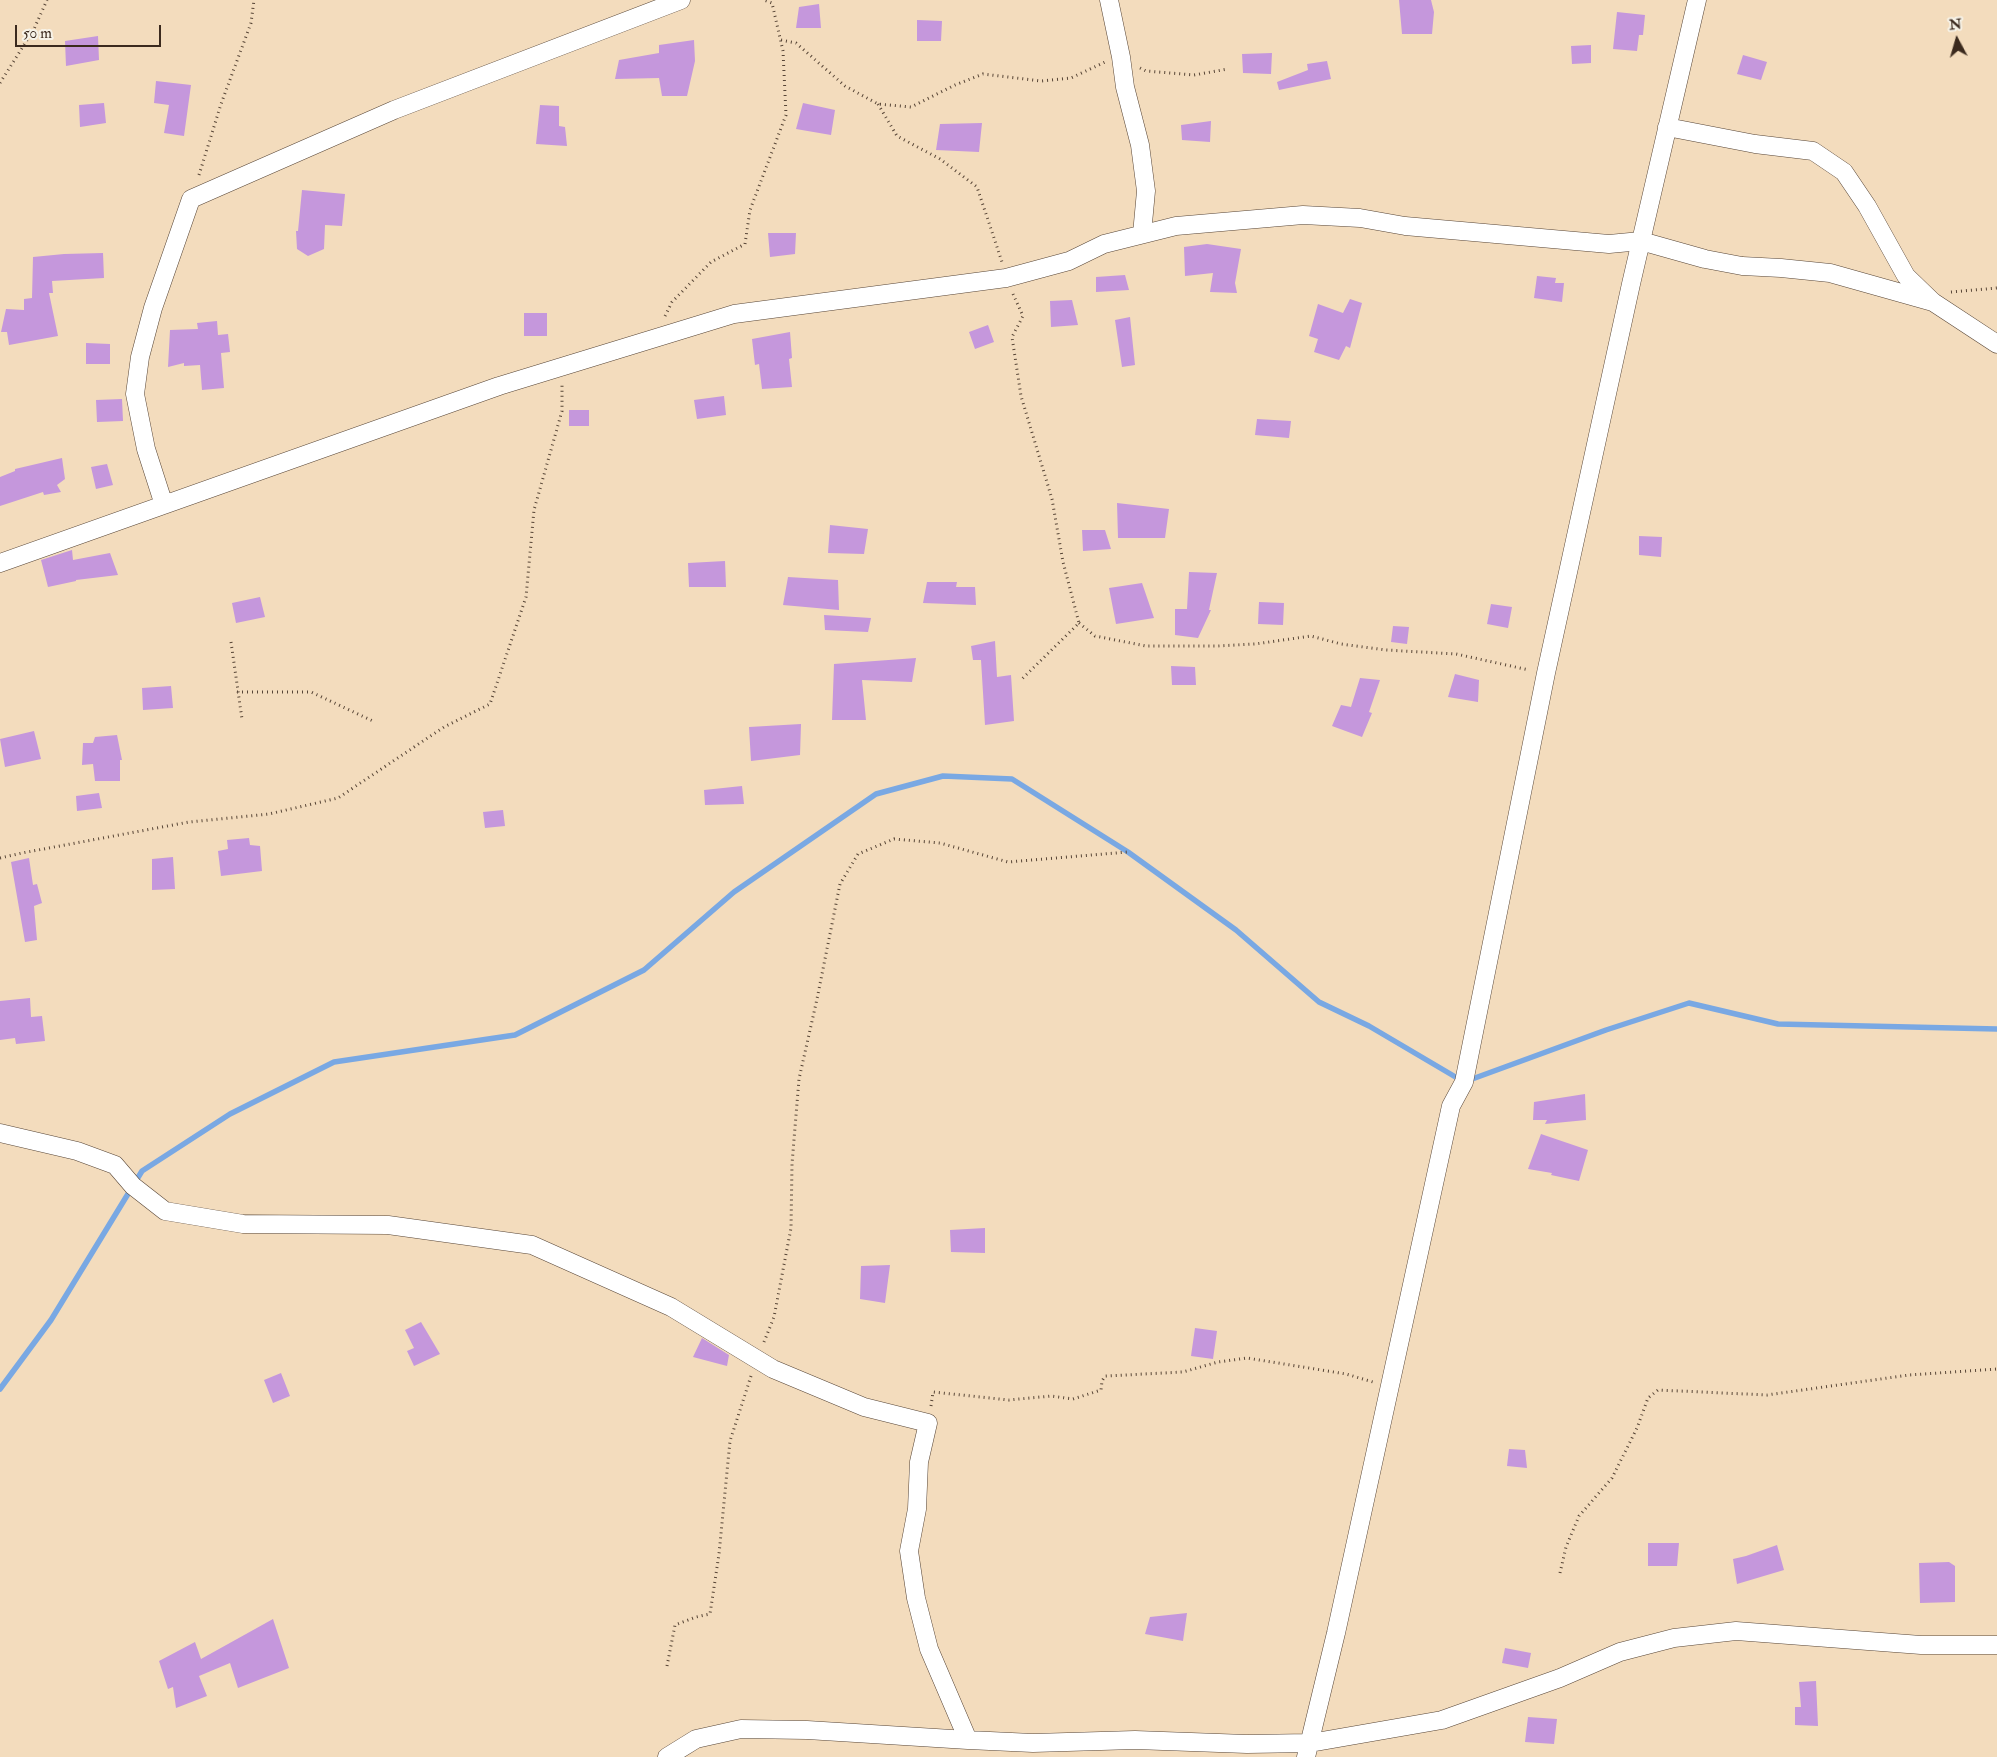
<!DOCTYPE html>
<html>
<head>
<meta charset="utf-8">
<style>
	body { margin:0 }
	#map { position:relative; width:1997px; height:1757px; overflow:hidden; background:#f3dcbd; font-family:"IM FELL Double Pica",serif }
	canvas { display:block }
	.north { position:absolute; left:1932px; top:15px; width:50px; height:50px; -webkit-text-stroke:4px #f7f3e8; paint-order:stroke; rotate:354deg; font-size:14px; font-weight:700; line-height:20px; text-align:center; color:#3b2a1e }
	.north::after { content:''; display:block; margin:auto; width:18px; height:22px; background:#3b2a1e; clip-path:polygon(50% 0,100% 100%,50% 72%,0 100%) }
	.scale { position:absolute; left:15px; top:25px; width:146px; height:22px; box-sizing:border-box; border:2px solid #3b2a1e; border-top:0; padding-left:6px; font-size:15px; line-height:18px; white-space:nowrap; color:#3b2a1e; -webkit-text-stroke:4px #f7f3e8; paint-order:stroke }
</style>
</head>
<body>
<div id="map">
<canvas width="1997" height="1757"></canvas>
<div class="north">N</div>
<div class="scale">50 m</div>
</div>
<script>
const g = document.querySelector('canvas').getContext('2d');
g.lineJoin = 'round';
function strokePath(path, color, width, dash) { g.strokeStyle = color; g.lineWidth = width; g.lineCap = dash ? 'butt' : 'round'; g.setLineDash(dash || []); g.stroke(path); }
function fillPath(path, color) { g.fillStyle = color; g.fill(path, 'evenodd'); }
strokePath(new Path2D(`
	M0 1389 51 1320 142 1171 230 1114 334 1062 515 1035 644 970 734 892 876 794 943 776 1012 779 1128 852 1236 930 1319 1002 1369 1026 1464 1082 1606 1030 1689 1003 1778 1024 1997 1029`), '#79a8e3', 5.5);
fillPath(new Path2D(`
	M1399 0H1431L1434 12 1432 34H1402Z
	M819 4 821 28H796L799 7Z
	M1617 12 1645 15 1643 35H1639L1637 51 1613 49Z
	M917 20 942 21 941 41H917Z
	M98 36 99 60 66 66 65 41Z
	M694 40 695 61 687 96H662L659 78 615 79 619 60 659 53V45Z
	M1591 45V63L1572 64 1571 46Z
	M1272 53 1271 74 1243 73 1242 54Z
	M1743 55 1767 62 1761 80 1737 74Z
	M1327 61 1331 79 1279 90 1277 82 1308 70 1307 64Z
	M156 81 191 85 184 136 164 133 169 105 154 103Z
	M104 103 106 123 80 127 79 105Z
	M803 103 835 110 831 135 796 129Z
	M540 105 559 106V126L565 127 567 146 536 144Z
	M1211 121 1210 142 1182 140 1181 125Z
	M982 123 979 152 936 150 940 124Z
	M302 190 345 194 342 226 325 225 324 249 308 256 297 249 296 231H298Z
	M768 233H796L795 254 770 257Z
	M1207 244 1241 249 1235 283 1237 293 1210 292 1213 273 1185 276 1184 247Z
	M103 253 104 278 52 281 53 293H49L58 336 9 345 7 332H1L6 309 24 310V299L32 298 33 257 64 254Z
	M1125 275 1129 290 1096 292V277Z
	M1537 276 1556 278 1555 283H1564L1562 302 1534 298Z
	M1350 299 1362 303 1350 348 1346 346 1339 360 1314 352 1318 339 1309 336 1318 304 1343 313Z
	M1072 300 1078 325 1051 327 1050 301Z
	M524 313H547V336H524Z
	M1130 317 1135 365 1122 367 1115 320Z
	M217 321 218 335 228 334 230 352 221 353 224 388 202 390 200 365 184 366V363L168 367 170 330 198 329 197 323Z
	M988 325 994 342 975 349 969 332Z
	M790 332 792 358 789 359 792 387 762 389 759 364 755 365 752 339Z
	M86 343 110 344V364H86Z
	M724 396 726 415 697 419 694 400Z
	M122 399 123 421 97 422 96 400Z
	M569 410H589V426H569Z
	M1257 419 1291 421 1289 438 1255 435Z
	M62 458 65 479 57 485 61 492 44 495 43 492 0 506V477L15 471V469Z
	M107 464 113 485 96 489 91 467Z
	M1117 503 1169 509 1165 538H1118Z
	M830 525 868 529 864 554 828 553Z
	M1082 530H1105L1111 549 1083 551Z
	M1639 536 1662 537 1661 557 1639 555Z
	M72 550 73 560 110 553 118 575 76 580V581L48 587 41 560Z
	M725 561 726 587H689L688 563Z
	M1189 572 1217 573 1209 610H1211L1198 638 1175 635V609H1187Z
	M788 577 838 580 839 610 783 605Z
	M927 582H957L956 587H975L976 605 923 603Z
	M1142 583 1154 618 1116 624 1109 588Z
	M260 597 265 617 236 623 232 603Z
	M1259 602 1284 603 1283 625 1258 624Z
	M1491 604 1512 607 1508 628 1487 624Z
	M824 615 871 618 868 632 825 630Z
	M1393 626 1409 627 1407 644 1391 642Z
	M995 641 997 677 1011 675 1014 721 985 725 981 660H973L971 646Z
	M916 658 912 682 862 680 866 720H832L834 664Z
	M1171 666 1195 667 1196 685H1172Z
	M1455 674 1479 680 1478 702 1448 697Z
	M1360 678 1380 680 1369 712 1372 713 1362 737 1332 726 1341 705 1351 707Z
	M171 686 173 708 143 710 142 688Z
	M801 724 800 755 751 761 749 727Z
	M34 731 41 759 5 767 0 739Z
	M117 735 122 760H120V781H95L93 764 82 765 83 743H93L95 737Z
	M742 786 744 804 705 805 704 790Z
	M99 793 102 808 77 811 76 796Z
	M503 810 505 826 485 828 483 812Z
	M249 838 250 845 260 846 262 871 221 876 218 851 228 849 227 840Z
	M173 857 175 889 152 890V859Z
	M29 858 33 885 37 884 42 903 34 906 37 940 25 942 11 862Z
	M30 998 31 1017 42 1016 45 1041 16 1044 15 1038 0 1040V1001Z
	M1585 1094 1586 1120 1545 1124 1547 1120H1533L1534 1102Z
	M1541 1134 1588 1150 1579 1181 1551 1175 1552 1173 1528 1169Z
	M985 1228V1253L951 1252 950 1230Z
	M890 1265 885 1303 860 1299 861 1266Z
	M421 1322 440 1354 414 1366 407 1351 414 1348 405 1330Z
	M1195 1328 1217 1331 1213 1359 1191 1356Z
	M702 1338 729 1355 727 1366 693 1357Z
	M281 1373 290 1396 273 1403 264 1380Z
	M1509 1449 1525 1450 1527 1468 1507 1466Z
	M1648 1543H1679L1677 1566H1648Z
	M1777 1545 1784 1570 1737 1584 1733 1559 1746 1556Z
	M1949 1562 1955 1566V1602L1920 1603 1919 1563Z
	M1187 1613 1183 1641 1145 1634 1150 1617Z
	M273 1619 289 1668 238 1688 230 1663 199 1676 207 1696 176 1708 173 1687 168 1689 159 1661 195 1642 201 1659Z
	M1505 1648 1531 1653 1528 1668 1502 1663Z
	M1816 1681 1818 1726 1795 1725V1707H1801L1799 1682Z
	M1528 1717 1557 1719 1554 1744 1525 1742Z`), '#c597dc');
const street = new Path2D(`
	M1109 0 1121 57 1125 87 1140 145 1146 191 1142 234
	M1667 127 1755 144 1813 151 1844 172 1867 206 1906 276 1933 302 1997 344
	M164 505 146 449 135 394 140 357 153 308 191 199 394 110 681 0
	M0 563 499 386 734 314 1006 278 1069 261 1104 244 1176 226 1303 215 1360 218 1405 226 1609 244 1641 241 1705 259 1742 266 1781 268 1830 273 1933 302
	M0 1133 77 1151 115 1165 133 1186 165 1211 243 1224 388 1225 532 1245 671 1307 773 1369 864 1407 928 1423 919 1462 917 1509 909 1551 916 1598 929 1649 968 1740 1033 1743 1135 1740 1247 1744 1310 1743 1442 1720 1560 1678 1620 1652 1674 1638 1736 1631 1921 1645H1997
	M667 1757 696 1739 741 1729 807 1730 968 1740
	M1306 1757 1336 1633 1451 1106 1464 1082 1546 673 1631 284 1697 0`);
strokePath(street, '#574536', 19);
strokePath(new Path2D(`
	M781 40 796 43 845 86 878 104 911 107 955 85 983 74 1041 81 1071 78 1105 62
	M1140 68 1146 71 1194 75 1228 69
	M0 83 34 29 47 0
	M878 104 897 136 940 159 977 187 1002 262
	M199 175 221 104 251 23 254 0
	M1951 292 1997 288
	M1013 294 1023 316 1012 337 1021 396 1052 499 1063 562 1079 623 1022 679
	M665 316 672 302 711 262 745 244 750 210 786 115 783 51 772 3 764 0
	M1079 623 1095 636 1146 646H1217L1255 644 1311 636 1341 644 1386 650 1456 654 1529 670
	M231 642 242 719
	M237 692H311L375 722
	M0 858 22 853 189 822 269 814 338 798 444 727 490 704 526 597 534 510 562 411V385
	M764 1342 774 1317 791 1228 792 1164 799 1079 817 999 840 884 858 854 894 839 940 843 1008 862 1128 852
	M931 1406 933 1392 1009 1400 1051 1396 1073 1399 1101 1390 1102 1381 1105 1376 1183 1372 1218 1362 1247 1358 1346 1374 1373 1382
	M1560 1573 1566 1547 1579 1516 1612 1478 1637 1428 1648 1398 1658 1390 1767 1395 1909 1375 1997 1369
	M667 1666 675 1625 696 1617 710 1614 719 1554 730 1441 751 1376`), '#574536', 3, [1, 4]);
strokePath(street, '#fff', 18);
</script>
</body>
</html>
